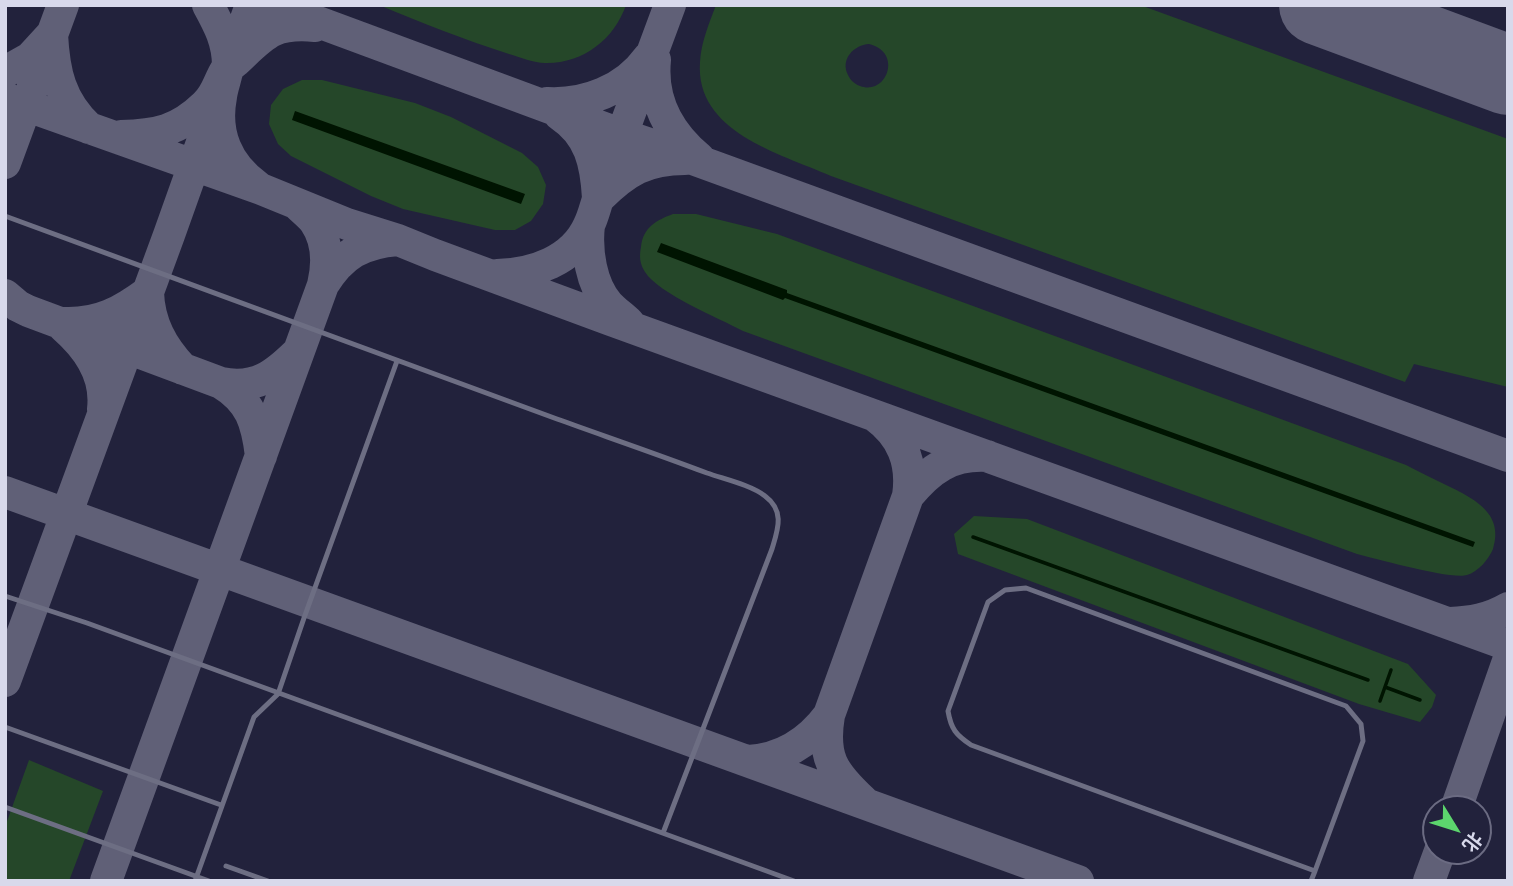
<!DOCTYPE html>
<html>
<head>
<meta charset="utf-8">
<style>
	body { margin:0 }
	#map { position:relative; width:1513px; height:886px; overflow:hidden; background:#22223c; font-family:"DM Sans","Noto Sans SC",sans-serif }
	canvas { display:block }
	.frame { position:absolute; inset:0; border:7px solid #d8d9eb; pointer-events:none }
	.north { position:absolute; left:1422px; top:795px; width:70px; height:70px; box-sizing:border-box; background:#22223c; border:2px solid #6b6b82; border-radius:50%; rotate:128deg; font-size:19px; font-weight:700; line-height:28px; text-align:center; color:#d8d9eb }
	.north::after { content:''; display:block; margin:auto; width:24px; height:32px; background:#5cd56d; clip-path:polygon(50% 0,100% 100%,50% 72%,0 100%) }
</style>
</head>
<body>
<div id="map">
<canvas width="1513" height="886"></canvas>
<div class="frame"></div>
<div class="north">北</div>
</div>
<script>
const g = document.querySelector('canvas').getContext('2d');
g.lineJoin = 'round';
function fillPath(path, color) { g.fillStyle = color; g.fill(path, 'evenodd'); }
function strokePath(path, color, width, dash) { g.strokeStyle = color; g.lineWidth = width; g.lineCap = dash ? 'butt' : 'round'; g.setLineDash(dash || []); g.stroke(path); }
fillPath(new Path2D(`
	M379 5H626C614 40 582 64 545 63 534 63 520 57 509 54 465 40 422 23 379 5Z
	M716 5H1140L1508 139V387L1414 364 1405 382 831 176C779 153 695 132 700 62 701 42 709 24 716 5ZM869 44C903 52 887 96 860 86 855 84 850 80 848 75 840 59 854 45 869 44Z
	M302 80H322L415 103 451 117 522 153 538 167 546 185 543 204 531 221 515 230H495L403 209 371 196 291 156 278 144 269 124 271 105 283 89Z
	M673 214H696L777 234 1406 465C1418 471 1431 478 1444 484 1471 497 1505 512 1493 549 1489 559 1478 572 1467 575 1452 580 1377 559 1357 554L743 331C719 318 659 294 645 272 640 264 639 257 641 247 643 227 657 220 673 214Z
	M974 516 1027 519 1408 664 1436 695 1432 707 1420 722 1359 704 958 554 954 534Z
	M29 760 103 791 69 881H5V827Z`), '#254729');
fillPath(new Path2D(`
	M295 111 525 194 521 204 292 120Z
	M661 243 787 290V293L1475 542 1473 547 785 298 783 300 657 252Z`), '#001401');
strokePath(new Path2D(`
	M973 537 1368 680
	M1385 687 1420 700
	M1380 701 1391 670`), '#001401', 3.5);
strokePath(new Path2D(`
	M208 5C219 25 228 42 228 66 227 76 222 87 221 97 214 133 227 165 257 186
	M272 5 623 135 693 159 1508 456
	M655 60C651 100 669 133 699 158
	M5 72 30 58 52 34C54 72 60 101 89 128
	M5 98 261 189 347 224 398 240 435 255 608 319 1508 645
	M547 103C585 105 625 90 648 58
	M560 115C590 135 596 163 598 198
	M121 136C157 135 178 131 205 105 218 93 218 81 227 68 229 65 233 64 235 62 264 35 272 22 315 26
	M5 163 63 5
	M599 198C626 171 646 159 685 159
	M589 225C586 251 591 284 608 304 614 311 622 316 629 323
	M497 275C533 274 573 261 589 225 593 217 595 208 598 199L670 5
	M323 285C342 254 362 243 398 240
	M5 295 18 306 28 311 221 383C256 390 275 375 299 351
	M65 323C99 324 121 312 148 292 149 323 162 347 183 369
	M64 327C88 348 107 375 103 409
	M221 383C251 401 257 423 261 456
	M5 492 1078 881
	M908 496C930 469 951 454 987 456
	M1450 623C1471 622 1489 619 1508 608
	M5 681 169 235 251 5
	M748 761C783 759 809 742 829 715
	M863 801C832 772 822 757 829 715L908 496C913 462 902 436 875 416
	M1456 809 1508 661
	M106 881 323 285C328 264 328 241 315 222 311 216 304 211 298 205
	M1429 881 1440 851`), '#606077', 32);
strokePath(new Path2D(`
	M1319 5 1508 75`), '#606077', 80);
strokePath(new Path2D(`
	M5 216C189 284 374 350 557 419 607 437 657 454 707 473 724 479 751 485 765 496 785 511 778 529 772 549L663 833
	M5 596 87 623 794 881
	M5 727 221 805
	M5 807 209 881
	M226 866 268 881
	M195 881 254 717 278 694 304 618 397 361
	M1311 881 1315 871 1363 741 1361 724 1346 706 1026 588 1005 590 988 602 948 711C951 729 956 735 971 745L1315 871`), '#6d6e83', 5);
</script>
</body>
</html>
